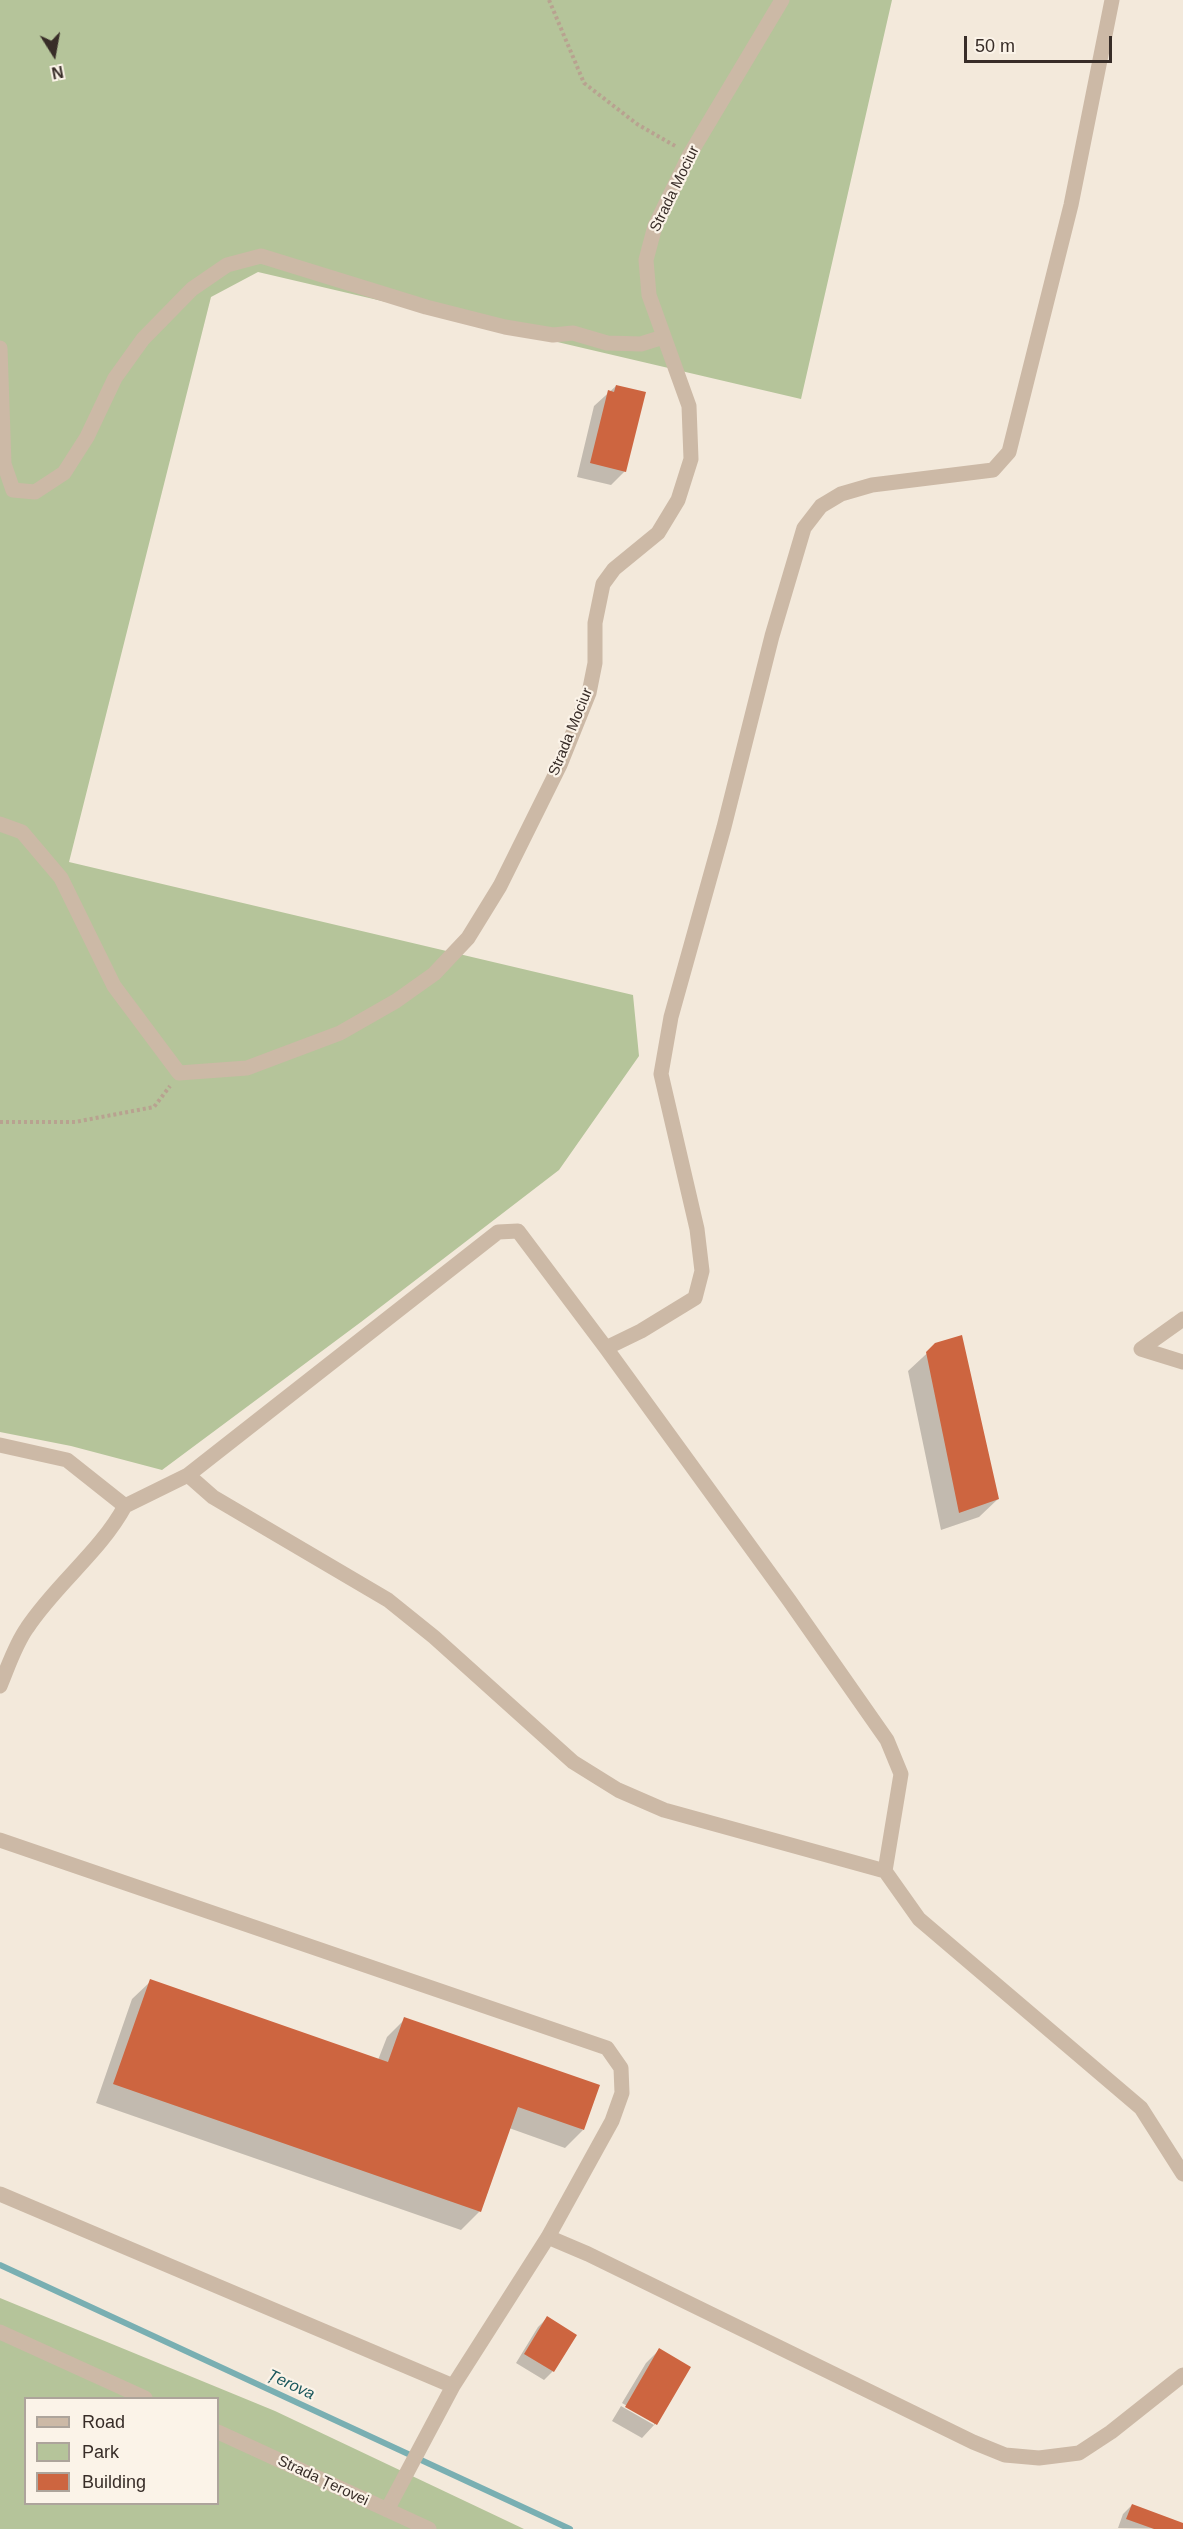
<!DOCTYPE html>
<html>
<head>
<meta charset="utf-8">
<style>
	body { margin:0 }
	#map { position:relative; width:1183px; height:2529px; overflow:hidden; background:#f3e9db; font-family:Arial,sans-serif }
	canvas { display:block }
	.legend { position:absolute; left:24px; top:2397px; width:195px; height:108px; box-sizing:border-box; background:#fbf3e8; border:2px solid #ada49b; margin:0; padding:8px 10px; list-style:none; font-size:18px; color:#382d28 }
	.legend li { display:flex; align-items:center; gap:12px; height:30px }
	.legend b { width:30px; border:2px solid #ada49b }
	.north { position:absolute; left:24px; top:24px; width:60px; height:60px; -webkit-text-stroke:4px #fbf3e8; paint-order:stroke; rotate:169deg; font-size:16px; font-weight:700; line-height:24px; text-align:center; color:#382d28 }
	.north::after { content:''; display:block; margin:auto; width:21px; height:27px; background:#382d28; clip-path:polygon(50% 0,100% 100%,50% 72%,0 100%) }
	.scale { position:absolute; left:964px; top:36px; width:148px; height:27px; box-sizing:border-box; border:3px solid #382d28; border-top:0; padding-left:8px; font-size:18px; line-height:21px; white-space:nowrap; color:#382d28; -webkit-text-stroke:4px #fbf3e8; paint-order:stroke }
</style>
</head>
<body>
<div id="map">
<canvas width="1183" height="2529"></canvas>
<ul class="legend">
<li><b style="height:8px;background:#ccb9a6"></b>Road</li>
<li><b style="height:16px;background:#b5c49a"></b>Park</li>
<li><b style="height:16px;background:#cd6540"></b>Building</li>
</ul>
<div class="north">N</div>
<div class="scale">50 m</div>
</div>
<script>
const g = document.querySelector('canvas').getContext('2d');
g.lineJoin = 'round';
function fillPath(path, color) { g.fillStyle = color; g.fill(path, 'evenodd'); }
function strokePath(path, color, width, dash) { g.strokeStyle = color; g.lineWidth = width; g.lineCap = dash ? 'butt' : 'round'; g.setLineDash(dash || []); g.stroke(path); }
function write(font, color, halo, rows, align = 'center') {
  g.font = font + ' Arial,sans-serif'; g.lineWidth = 4.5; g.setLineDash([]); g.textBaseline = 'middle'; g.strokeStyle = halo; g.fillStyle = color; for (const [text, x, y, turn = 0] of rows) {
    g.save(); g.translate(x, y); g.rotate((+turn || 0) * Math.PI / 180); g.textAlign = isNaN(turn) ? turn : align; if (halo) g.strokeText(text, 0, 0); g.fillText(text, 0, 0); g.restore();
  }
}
fillPath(new Path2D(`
	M0 0H892L801 399 258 272 211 297 69 862 633 995 639 1056 559 1170 361 1322 162 1470 71 1446 0 1432Z
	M0 2298 275 2411 524 2529H0ZM26 2398H218V2504H26Z`), '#b5c49a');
fillPath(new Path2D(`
	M616 386 625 471 611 485 577 477 594 406Z
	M936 1345 998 1499 979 1517 941 1530 908 1371Z
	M151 1981 378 2060 387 2037 405 2019 583 2130 565 2148 509 2128 480 2211 461 2230 96 2103 132 1999Z
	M547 2318 553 2371 544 2380 516 2363 538 2327Z
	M659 2350 689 2367 655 2424 642 2438 612 2421 621 2406 654 2425V2422L622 2403 646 2363Z
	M1132 2505 1183 2524V2529L1118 2528 1123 2514Z`), '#0003');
strokePath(new Path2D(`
	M0 2265 570 2529`), '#79afb2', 6);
fillPath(new Path2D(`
	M616 385 646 392 626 472 590 463 608 390 614 392Z
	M962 1335 999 1499 959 1513 926 1352 935 1343Z
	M150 1979 388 2062 404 2017 600 2085 584 2130 518 2107 481 2212 113 2084Z
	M547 2316 577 2335 554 2372 524 2354Z
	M659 2348 691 2367 657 2425 625 2407Z
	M1132 2504 1183 2523V2529H1154L1126 2519Z`), '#cd6540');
strokePath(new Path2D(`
	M549 0 584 83 637 124 677 147
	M0 1122H75L154 1107 170 1086`), '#b8a290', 4, [3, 3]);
strokePath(new Path2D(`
	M0 348 4 464 13 490 35 492 64 473 87 437 115 378 143 339 192 289 227 265 261 256 426 307 505 327 553 335 573 333 607 343 641 344 663 337
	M0 824 22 832 61 878 114 986 179 1073 247 1068 340 1033 396 1001 434 974 468 938 500 886 560 765 589 693 595 663V623L603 584 614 569 658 533 678 500 691 459 689 406 649 295 646 260 655 226 690 154 782 0
	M1183 1319 1141 1349 1183 1362
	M606 1348 641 1331 695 1298 702 1271 697 1229 661 1074 671 1017 724 827 772 636 804 528 821 506 841 494 872 485 993 470 1009 452 1071 205 1112 0
	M0 1445 67 1460 125 1506 188 1475 498 1232 518 1231 606 1348 789 1600 887 1740 901 1774 885 1871 919 1919 1141 2108 1183 2174
	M188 1475 213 1497 388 1600 434 1637 573 1762 618 1790 664 1810 885 1871
	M0 1686C8 1667 15 1645 27 1628 56 1584 100 1552 125 1506
	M0 1840 607 2048 621 2068 622 2093 612 2121 548 2237 453 2386 387 2510
	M0 2194 453 2386
	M548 2237 588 2254 973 2442 1005 2455 1039 2458 1079 2453 1111 2432 1183 2375
	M0 2332 145 2398
	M218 2432 429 2529`), '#ccb9a6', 15);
write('15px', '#382d28', '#fbf3e8', [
	["Strada Mociur",675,189,-64],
	["Strada Mociur",571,732,-68],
	["Strada Țerovei",323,2481,25]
]);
write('italic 16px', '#1a575c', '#fbf3e8', [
	["Țerova",291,2385,25]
]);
</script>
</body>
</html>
